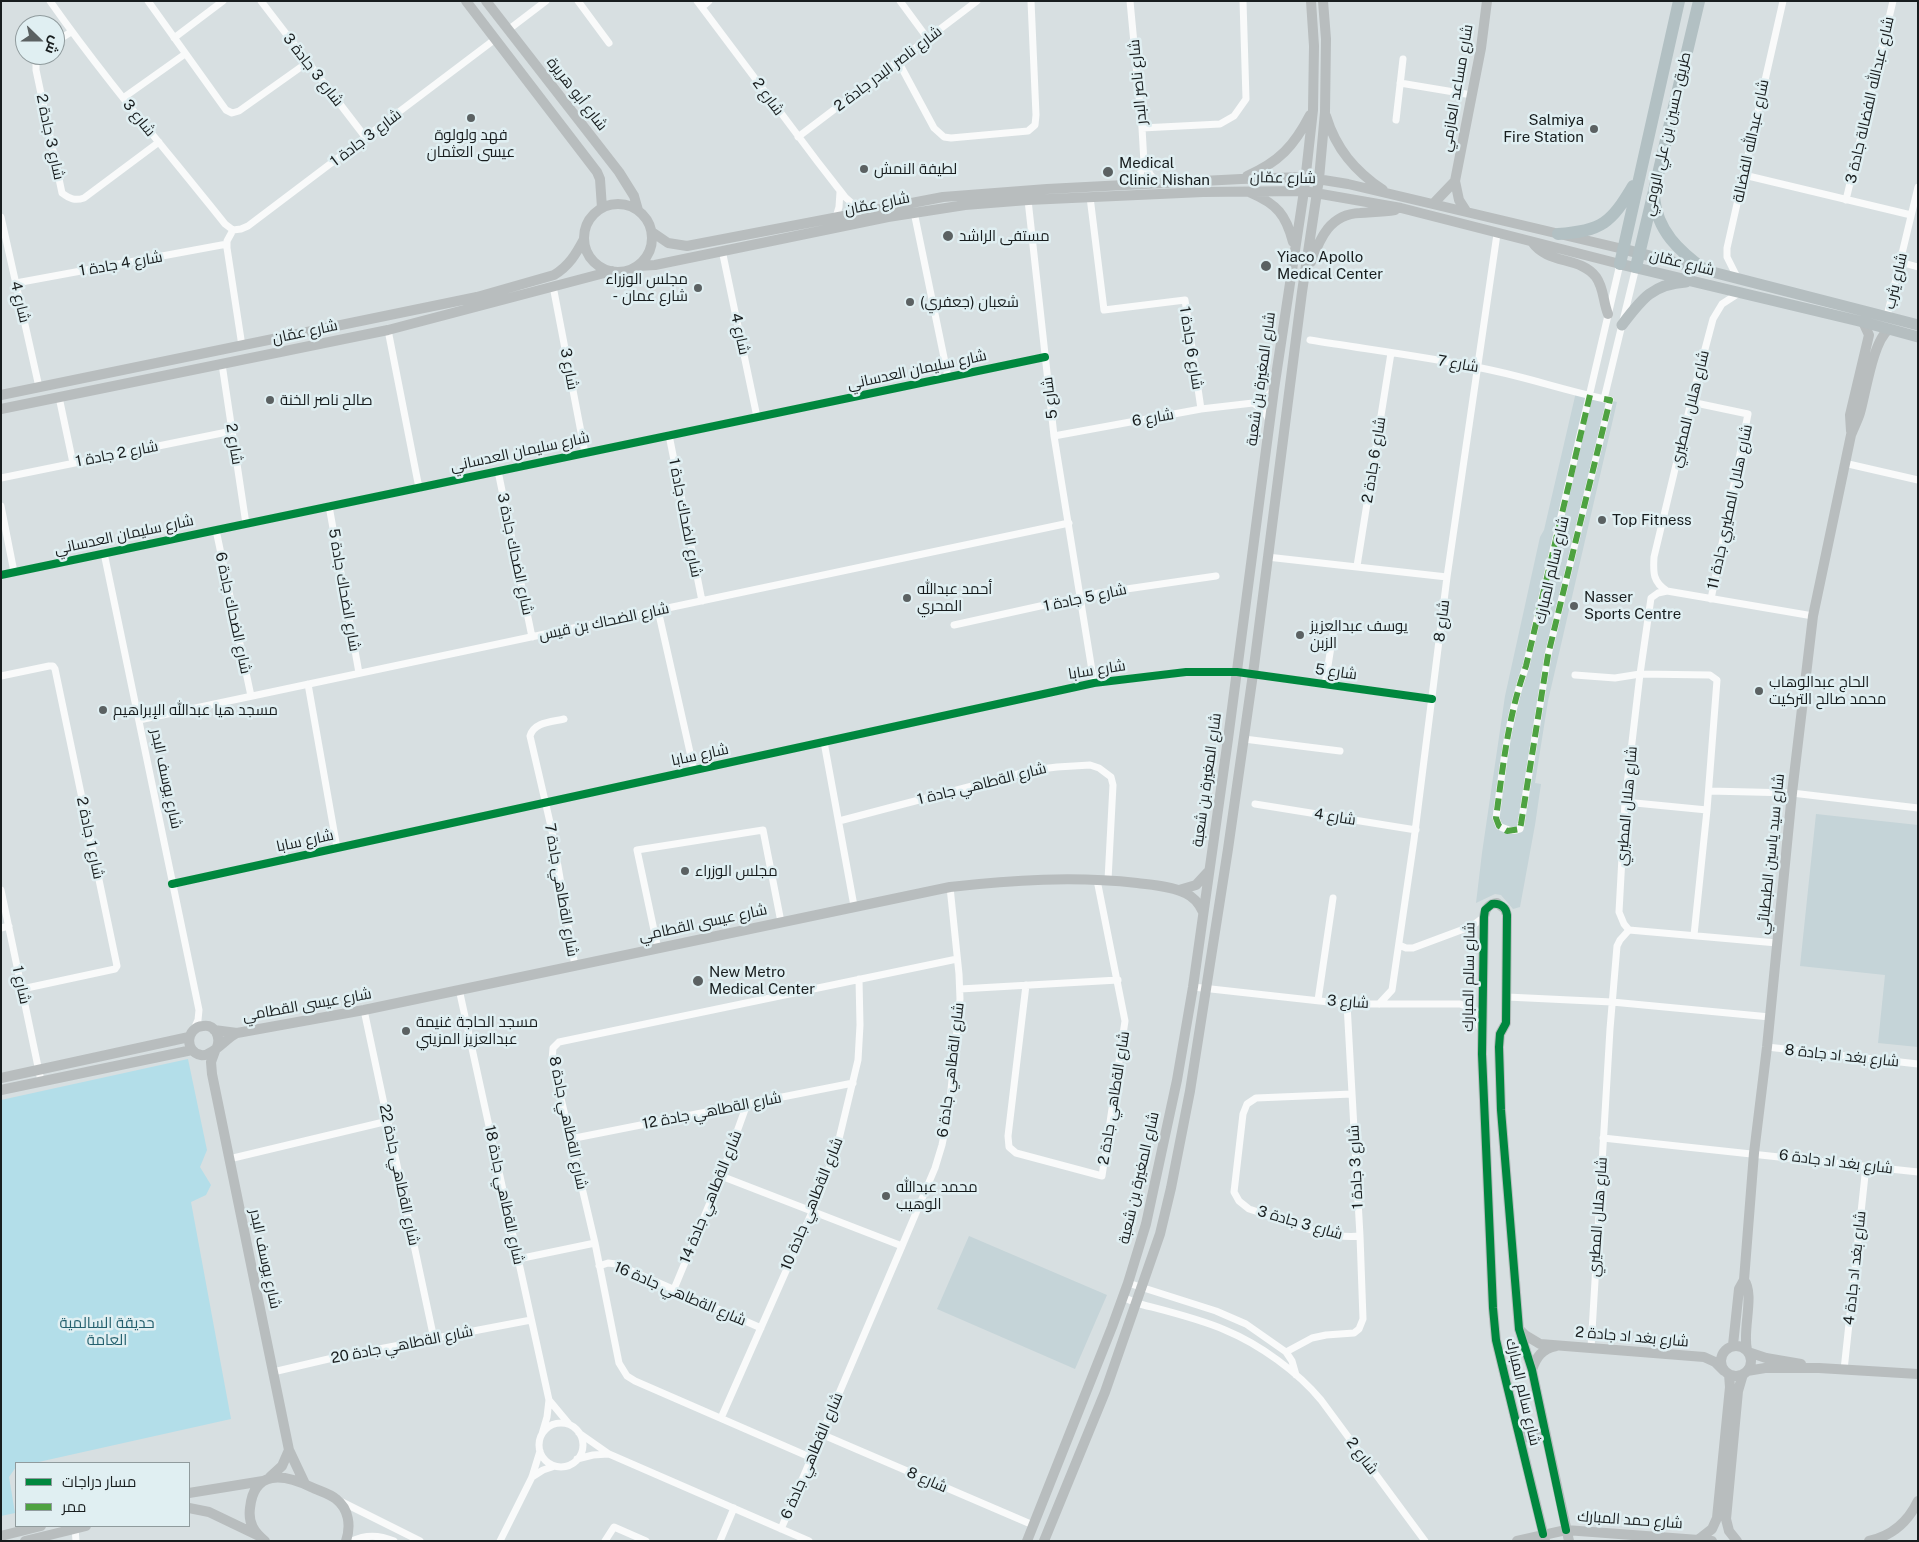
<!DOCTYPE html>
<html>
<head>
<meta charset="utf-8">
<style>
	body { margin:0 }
	#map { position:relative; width:1919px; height:1542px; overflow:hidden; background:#d7dfe1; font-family:"Public Sans",Cairo,sans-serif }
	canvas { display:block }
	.frame { position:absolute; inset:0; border:2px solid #181d1e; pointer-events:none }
	.legend { position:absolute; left:15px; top:1462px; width:175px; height:65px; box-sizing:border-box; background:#e0eff2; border:1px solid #909b9d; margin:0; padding:6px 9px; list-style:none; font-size:15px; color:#181d1e }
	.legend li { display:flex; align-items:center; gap:10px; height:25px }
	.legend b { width:25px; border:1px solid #909b9d }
	.north { position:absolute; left:15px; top:15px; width:50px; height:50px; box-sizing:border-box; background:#e0eff2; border:1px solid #909b9d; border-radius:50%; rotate:112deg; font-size:14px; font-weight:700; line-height:20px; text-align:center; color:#181d1e }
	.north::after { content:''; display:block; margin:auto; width:18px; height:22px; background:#5b6162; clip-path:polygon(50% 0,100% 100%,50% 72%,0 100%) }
</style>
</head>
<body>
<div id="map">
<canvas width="1919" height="1542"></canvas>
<div class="frame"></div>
<ul class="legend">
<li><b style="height:6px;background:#00873e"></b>مسار دراجات</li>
<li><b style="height:6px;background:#4ea241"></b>ممر</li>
</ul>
<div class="north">ش</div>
</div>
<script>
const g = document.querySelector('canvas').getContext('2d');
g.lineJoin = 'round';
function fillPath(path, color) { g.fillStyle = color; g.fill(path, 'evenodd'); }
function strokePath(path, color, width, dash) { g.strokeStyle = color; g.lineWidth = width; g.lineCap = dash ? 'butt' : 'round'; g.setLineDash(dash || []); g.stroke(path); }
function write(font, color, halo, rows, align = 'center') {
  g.font = font + ' "Public Sans",Cairo,sans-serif'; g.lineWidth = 5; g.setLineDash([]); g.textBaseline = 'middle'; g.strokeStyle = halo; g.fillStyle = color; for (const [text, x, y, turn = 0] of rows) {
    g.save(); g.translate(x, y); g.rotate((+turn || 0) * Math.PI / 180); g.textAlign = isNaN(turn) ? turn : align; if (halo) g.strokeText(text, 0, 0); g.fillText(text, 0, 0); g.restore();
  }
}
fillPath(new Path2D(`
	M1576 392 1617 402 1548 701 1535 783 1541 784 1535 825 1520 907 1513 909 1501 895 1495 894 1476 903 1482 853 1505 696 1540 537 1544 530Z
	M1816 814 1918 825V1047L1878 1043 1885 975 1800 966Z
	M969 1236 1107 1295 1075 1369 937 1309Z`), '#c5d4d8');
fillPath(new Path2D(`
	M188 1059 207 1150 200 1167 211 1185 206 1195 191 1202 231 1419 34 1463H16V1467L9 1477 15 1513 1 1516V1100Z`), '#b3dee9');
strokePath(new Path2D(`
	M50 1C104 78 166 150 225 224L233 230
	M148 1 226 110 232 113 239 111 308 62
	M261 1 366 138
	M578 1 609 43
	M697 1 817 161 845 197 862 212
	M900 1 928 39
	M1130 1 1142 128 1144 163 1140 174 1133 184
	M702 7 709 1
	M508 30 546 1
	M174 38 223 1
	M55 42 71 32
	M38 55 36 62V70L62 193C70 199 75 201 84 198L159 142
	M898 61 934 128 944 137 951 138 1028 131 1035 125 1036 115 1031 1
	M1400 83 1472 95
	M123 98 185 54
	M1396 120 1403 59
	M1142 128 1220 124 1234 116 1246 99 1243 1
	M798 137 977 1
	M1144 163 1150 174 1157 182
	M1744 175 1911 215
	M1090 197 1104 310 1185 300 1201 409
	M1028 200 1054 436 1094 683
	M1846 200 1893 1
	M914 212 948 377
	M1 217 39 387
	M836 217 839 207 840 192
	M233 230 241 229 248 226 494 40
	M233 230 227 241V248L242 346
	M722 250 757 417
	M1900 262 1918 267
	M1738 279 1727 257V248L1783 1
	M16 283 227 244
	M553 286 585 453
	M1887 316 1918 187
	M388 330 419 488
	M1310 340C1365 349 1421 356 1476 367 1521 375 1565 391 1610 400L1548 655 1521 824 1520 829C1512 832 1507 830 1499 826L1496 818C1503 766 1508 716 1526 666L1620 264
	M222 364 246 524
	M59 397 73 463
	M1604 399 1636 267
	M1691 402 1748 414 1711 599
	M1253 403 1264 411 1269 420
	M669 435 702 601
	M1054 436 1201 409 1253 403 1265 398 1274 389
	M1844 463 1918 480
	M498 471 532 637
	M1 478 232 431
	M1 506 14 572
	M329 506 359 673
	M216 530 251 696
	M104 553 199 1010 198 1020 194 1029
	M1267 557 1447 577
	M1357 566 1391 353
	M1 575 1045 357
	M1667 591C1653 582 1653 573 1654 557L1691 402 1713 319 1722 304 1739 293
	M658 610 694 770
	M954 625 1099 593 1216 576
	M1575 675 1615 678 1640 674 1710 675 1717 680 1707 810 1694 935
	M1 676 49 666H53L55 669 117 966 115 969 22 989
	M308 684 337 848
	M1325 685 1335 621
	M564 719C551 722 534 722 530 736L552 831 575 966
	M139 720 1069 523
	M1244 739 1340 751
	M824 742 854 906
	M1709 791 1792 793 1918 808
	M1625 802 1707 810
	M1255 804 1416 830
	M839 821 1033 770 1057 767 1090 765 1099 768 1111 777 1113 785 1108 880
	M172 884 1094 683 1186 672H1237L1432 699
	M1 890 41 1081
	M1 928 9 926
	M1629 930 1624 924 1619 912 1625 802 1640 674 1651 598 1658 593 1667 591 1813 616
	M1629 930 1777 943
	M1399 945 1406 948H1413L1472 926 1484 917
	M658 949 637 850 763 830 781 922
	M1026 985 1008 1136 1009 1147 1016 1153 1102 1176 1125 1021 1097 880
	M1193 987 1347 1004H1460C1476 1009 1475 1013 1480 1028
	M459 989 549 1400 547 1417 542 1434
	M960 989 1118 980
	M1507 997 1612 1002 1770 1017
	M1318 1000 1333 898
	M1379 1004 1392 990 1414 840 1447 577 1497 234
	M364 1010 434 1339
	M1767 1047 1918 1064
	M1352 1094 1256 1098 1247 1104 1243 1114 1234 1192 1239 1201 1249 1209C1282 1219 1326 1240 1360 1236
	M1603 1138 1918 1172
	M570 1139 853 1083
	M229 1159 388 1121
	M721 1176 902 1246
	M518 1259 595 1243
	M599 1266 608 1263 616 1264 761 1328
	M1128 1283 1216 1311 1246 1324 1286 1352 1292 1361 1296 1375
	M674 1289 721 1176 747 1104
	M1123 1297 1136 1303C1166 1311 1197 1318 1225 1330 1259 1344 1298 1372 1321 1400L1425 1541
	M1591 1348 1610 1029 1617 946 1620 940 1629 930
	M1286 1352 1312 1338 1326 1335 1354 1333 1359 1329 1363 1319 1360 1236 1347 1004
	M1844 1370 1866 1166
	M273 1372 337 1357 531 1320
	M549 1400 569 1424
	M721 1418 820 1194 839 1139 858 1060 860 1025 859 979
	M539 1445a22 22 0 1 1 44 0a22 22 0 1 1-44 0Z
	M579 1433 609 1454 809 1541
	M821 1434 1033 1525
	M812 1458 635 1381 627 1376 619 1363 595 1243 552 1060 553 1048 559 1042 957 959
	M577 1459 593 1455 608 1454
	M532 1477 543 1470 555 1466
	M340 1501 420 1541
	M75 1528 76 1541
	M781 1529 902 1246 935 1168 942 1145 949 1110 960 999 959 974 950 887
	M352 1541C366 1534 380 1535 394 1541
	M500 1541 532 1477 540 1451
	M605 1541 614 1527 646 1541
	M720 1541 734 1508`), '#f9fafa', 7);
strokePath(new Path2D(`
	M466 1 597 172 600 179 602 208
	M486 1 619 172 634 196 638 210
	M1326 116C1336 149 1355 171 1383 190
	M1247 176C1279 162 1294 146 1310 115
	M1251 193C1277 204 1286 215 1293 242
	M1433 204 1455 181
	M584 238a34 34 0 1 1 68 0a34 34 0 1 1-68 0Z
	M1466 211 1459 200 1455 181 1481 48 1487 1
	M652 232 668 243 687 246 943 197 1047 189 1241 179 1305 177 1348 184 1623 249
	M1532 242C1548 265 1580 256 1596 277 1604 288 1603 302 1608 314
	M1311 262C1320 238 1330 214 1360 213 1372 212 1383 212 1395 210
	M637 266 655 265 888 217 965 205 1028 200 1203 192 1304 191 1401 208 1620 264
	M1 395 477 297 554 275C569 266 576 254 584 239
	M1 409 388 330 612 271
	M1851 431 1850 415 1869 335 1863 322
	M1179 890 1196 885 1208 872
	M214 1030 237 1033 364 1010 950 887C1012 880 1074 876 1137 883 1152 885 1171 886 1185 893 1194 897 1199 903 1203 912
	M217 1047C221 1037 215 1024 203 1026 186 1027 184 1052 201 1055 212 1057 226 1038 237 1033
	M215 1051 211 1062 212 1074 289 1450 305 1484
	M1 1078 189 1037
	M1 1090 192 1050
	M1744 1280C1755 1294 1742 1330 1747 1350
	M1520 1330 1525 1335 1540 1344 1704 1357 1715 1362 1724 1371
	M1733 1345 1739 1289 1744 1280 1754 1153 1767 1047 1792 793 1813 616 1851 435C1854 427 1858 420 1860 413 1866 392 1873 341 1889 329
	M1721 1361a15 15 0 1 1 30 0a15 15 0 1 1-30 0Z
	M1748 1352 1766 1358 1801 1364
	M1532 1370C1536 1357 1542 1349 1556 1346
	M1747 1371 1765 1368H1819L1918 1374
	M1519 1424 1529 1438 1535 1439 1546 1435
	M270 1477 282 1466 289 1450
	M189 1493 263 1481
	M189 1508 209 1512 257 1535
	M1 1536 41 1526
	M1698 1540 1712 1529 1717 1518 1730 1387 1729 1374
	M25 1541 86 1526
	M265 1541C254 1532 248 1523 250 1508 254 1469 284 1474 311 1487 319 1491 329 1493 336 1499 349 1509 351 1526 346 1541
	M1027 1541 1112 1327 1128 1283 1146 1224 1177 1080 1193 987 1228 739 1274 389 1304 191 1313 110 1314 46 1311 1
	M1044 1541 1105 1392 1160 1234 1171 1188 1190 1091 1228 849 1253 674 1302 292 1319 179 1325 112 1326 39 1323 1
	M1517 1541 1566 1530 1712 1541
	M1545 1541 1496 1340 1493 1308 1482 1054 1484 917C1485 909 1488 904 1497 903L1505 909 1507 915 1506 1023 1500 1034 1499 1047 1501 1110 1519 1329 1532 1370 1569 1541
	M1737 1541 1729 1531 1726 1519 1738 1391 1743 1374
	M1869 1541C1892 1536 1908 1522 1918 1501`), '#b8bdbe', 10);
strokePath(new Path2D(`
	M1623 249 1918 325
	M1620 264 1863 322 1918 337
	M1622 325C1641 300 1652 284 1686 282`), '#b5bec0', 11);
strokePath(new Path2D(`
	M1654 197C1657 231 1679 251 1705 270
	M1558 234C1602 231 1611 223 1633 186
	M1620 264 1679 1
	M1636 267 1699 1`), '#b2c0c3', 12);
strokePath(new Path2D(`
	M1590 395 1526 666C1508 716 1503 766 1496 818L1499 826 1507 831 1520 829 1521 824 1548 655 1610 400 1604 399`), '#4ea241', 6, [12, 6]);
strokePath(new Path2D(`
	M1 575 1045 357
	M172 884 1094 683 1186 672H1237L1432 699
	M1543 1534 1496 1340 1493 1308 1482 1054 1484 917 1485 910 1492 904C1500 903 1506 907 1507 915L1506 1023 1500 1034 1499 1047 1501 1110 1519 1329 1532 1370 1566 1530`), '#00873e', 8);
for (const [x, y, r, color] of [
	[471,118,5,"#5b6162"],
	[1594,129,5,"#5b6162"],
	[864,169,5,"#5b6162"],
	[1108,172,6,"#5b6162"],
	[948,236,6,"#5b6162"],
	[1266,266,6,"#5b6162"],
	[698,288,5,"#5b6162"],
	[910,302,5,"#5b6162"],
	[270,400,5,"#5b6162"],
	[1602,520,5,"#5b6162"],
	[907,598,5,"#5b6162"],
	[1574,606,5,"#5b6162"],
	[1300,635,5,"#5b6162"],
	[1759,691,5,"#5b6162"],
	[103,710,5,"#5b6162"],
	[685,871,5,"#5b6162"],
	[698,981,6,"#5b6162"],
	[406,1031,5,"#5b6162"],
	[886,1196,5,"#5b6162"]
]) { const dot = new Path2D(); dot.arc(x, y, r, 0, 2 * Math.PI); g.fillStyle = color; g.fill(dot); strokePath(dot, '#e0eff2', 2); }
write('15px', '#181d1e', '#e0eff2', [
	["شارع ناصر البدر جادة 2",888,69,-37],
	["شارع 3 جادة 3",313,70,52],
	["شارع ناصر البدر",1138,82,-95],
	["شارع مساعد العازمي",1457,88,-80],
	["شارع أبو هريرة",577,94,52],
	["شارع 2",768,97,54],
	["شارع عبدالله الفضالة جادة 3",1870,100,-77],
	["شارع 3",139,118,51],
	["طريق حسين بن علي الرومي",1667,134,-77],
	["شارع 3 جادة 2",50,137,78],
	["شارع 3 جادة 1",366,138,-37],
	["شارع عبدالله الفضالة",1751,141,-78],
	["شارع عمّان",1283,178,1],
	["شارع عمّان",877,204,-11],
	["شارع عمّان",1682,263,14],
	["شارع 4 جادة 1",121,264,-10],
	["شارع يثرب",1896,281,-77],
	["شارع 4",20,302,77],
	["شارع عمّان",305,332,-12],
	["شارع 4",740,334,78],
	["شارع 6 جادة 1",1191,348,81],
	["شارع 7",1458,364,10],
	["شارع 3",569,369,79],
	["شارع سليمان العدساني",917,370,-12],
	["شارع المغيرة بن شعبة",1261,379,-82],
	["شارع 5",1050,398,-97],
	["شارع هلال المطيري",1690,409,-76],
	["شارع 6",1153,418,-10],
	["شارع 2",234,444,81],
	["شارع سليمان العدساني",520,452,-12],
	["شارع 2 جادة 1",117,454,-11],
	["شارع 6 جادة 2",1374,460,-81],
	["شارع هلال المطيري جادة 11",1730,507,-78],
	["شارع الضحاك جادة 1",685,518,79],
	["شارع سليمان العدساني",124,535,-12],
	["شارع الضحاك جادة 3",515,554,78],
	["شارع سالم المبارك",1552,570,-77],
	["شارع الضحاك جادة 5",344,590,80],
	["شارع 5 جادة 1",1085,598,-12],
	["شارع الضحاك جادة 6",233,613,78],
	["شارع 8",1442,621,-83],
	["شارع الضحاك بن قيس",604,622,-12],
	["شارع سابا",1097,670,-9],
	["شارع 5",1336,672,8],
	["شارع سابا",700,755,-12],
	["شارع يوسف البدر",166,779,78],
	["شارع المغيرة بن شعبة",1207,780,-82],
	["شارع الةطاهي جادة 1",982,784,-14],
	["شارع هلال المطيري",1627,806,-85],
	["شارع 4",1335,817,9],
	["شارع 1 جادة 2",90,838,78],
	["شارع سابا",305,841,-12],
	["شارع سيد ياسين الطبطبائي",1771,854,-84],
	["شارع الةطاهي جادة 7",561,890,80],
	["شارع عيسى القطامي",703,923,-12],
	["شارع سالم المبارك",1469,977,-89],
	["شارع 1",21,985,78],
	["شارع 3",1348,1002,4],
	["شارع عيسى القطامي",307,1005,-10],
	["شارع بغد اد جادة 8",1842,1056,6],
	["شارع الةطاهي جادة 6",951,1070,-83],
	["شارع الةطاهي جادة 2",1114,1098,-81],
	["شارع الةطاهي جادة 12",712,1111,-11],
	["شارع الةطاهي جادة 8",568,1123,78],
	["شارع بغد اد جادة 6",1836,1162,7],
	["شارع 3 جادة 1",1356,1167,-93],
	["شارع الةطاهي جادة 22",399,1175,78],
	["شارع المغيرة بن شعبة",1139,1178,-77],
	["شارع الةطاهي جادة 18",504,1195,78],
	["شارع الةطاهي جادة 14",711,1197,-68],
	["شارع الةطاهي جادة 10",812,1204,-68],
	["شارع هلال المطيري",1598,1217,-86],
	["شارع 3 جادة 3",1300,1223,16],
	["شارع يوسف البدر",265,1259,78],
	["شارع بغد اد جادة 4",1855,1268,-84],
	["شارع الةطاهي جادة 16",680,1294,23],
	["شارع بغد اد جادة 2",1632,1337,5],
	["شارع الةطاهي جادة 20",402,1345,-11],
	["شارع سالم المبارك",1523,1392,77],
	["شارع الةطاهي جادة 6",812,1456,-67],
	["شارع 2",1362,1456,53],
	["شارع 8",927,1480,23],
	["شارع حمد المبارك",1630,1520,4]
]);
write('15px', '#181d1e', '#e0eff2', [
	["Salmiya",1584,120,"right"],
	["Fire Station",1584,137,"right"],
	["فهد ولولوة",471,135,"center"],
	["عيسى العثمان",471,152,"center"],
	["Medical",1119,163],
	["Clinic Nishan",1119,180],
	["لطيفة النمش",874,169],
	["مستفى الراشد",959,236],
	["Yiaco Apollo",1277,257],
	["Medical Center",1277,274],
	["مجلس الوزراء",688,279,"right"],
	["- شارع عمان",688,296,"right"],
	["شعبان (جعفري)",920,302],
	["صالح ناصر الخنة",280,400],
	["Top Fitness",1612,520],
	["أحمد عبدالله",917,589],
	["المحري",917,606],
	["Nasser",1584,597],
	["Sports Centre",1584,614],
	["يوسف عبدالعزيز",1310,626],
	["الزبن",1310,643],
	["الحاج عبدالوهاب",1769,682],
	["محمد صالح التركيت",1769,699],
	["مسجد هيا عبدالله الإبراهيم",113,710],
	["مجلس الوزراء",695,871],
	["New Metro",709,972],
	["Medical Center",709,989],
	["مسجد الحاجة غنيمة",416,1022],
	["عبدالعزيز المزيني",416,1039],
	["محمد عبدالله",896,1187],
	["الوهيب",896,1204]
], 'left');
write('15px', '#24606e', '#e0eff2', [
	["حديقة السالمية",107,1323],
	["العامة",107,1340]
]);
</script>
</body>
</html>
